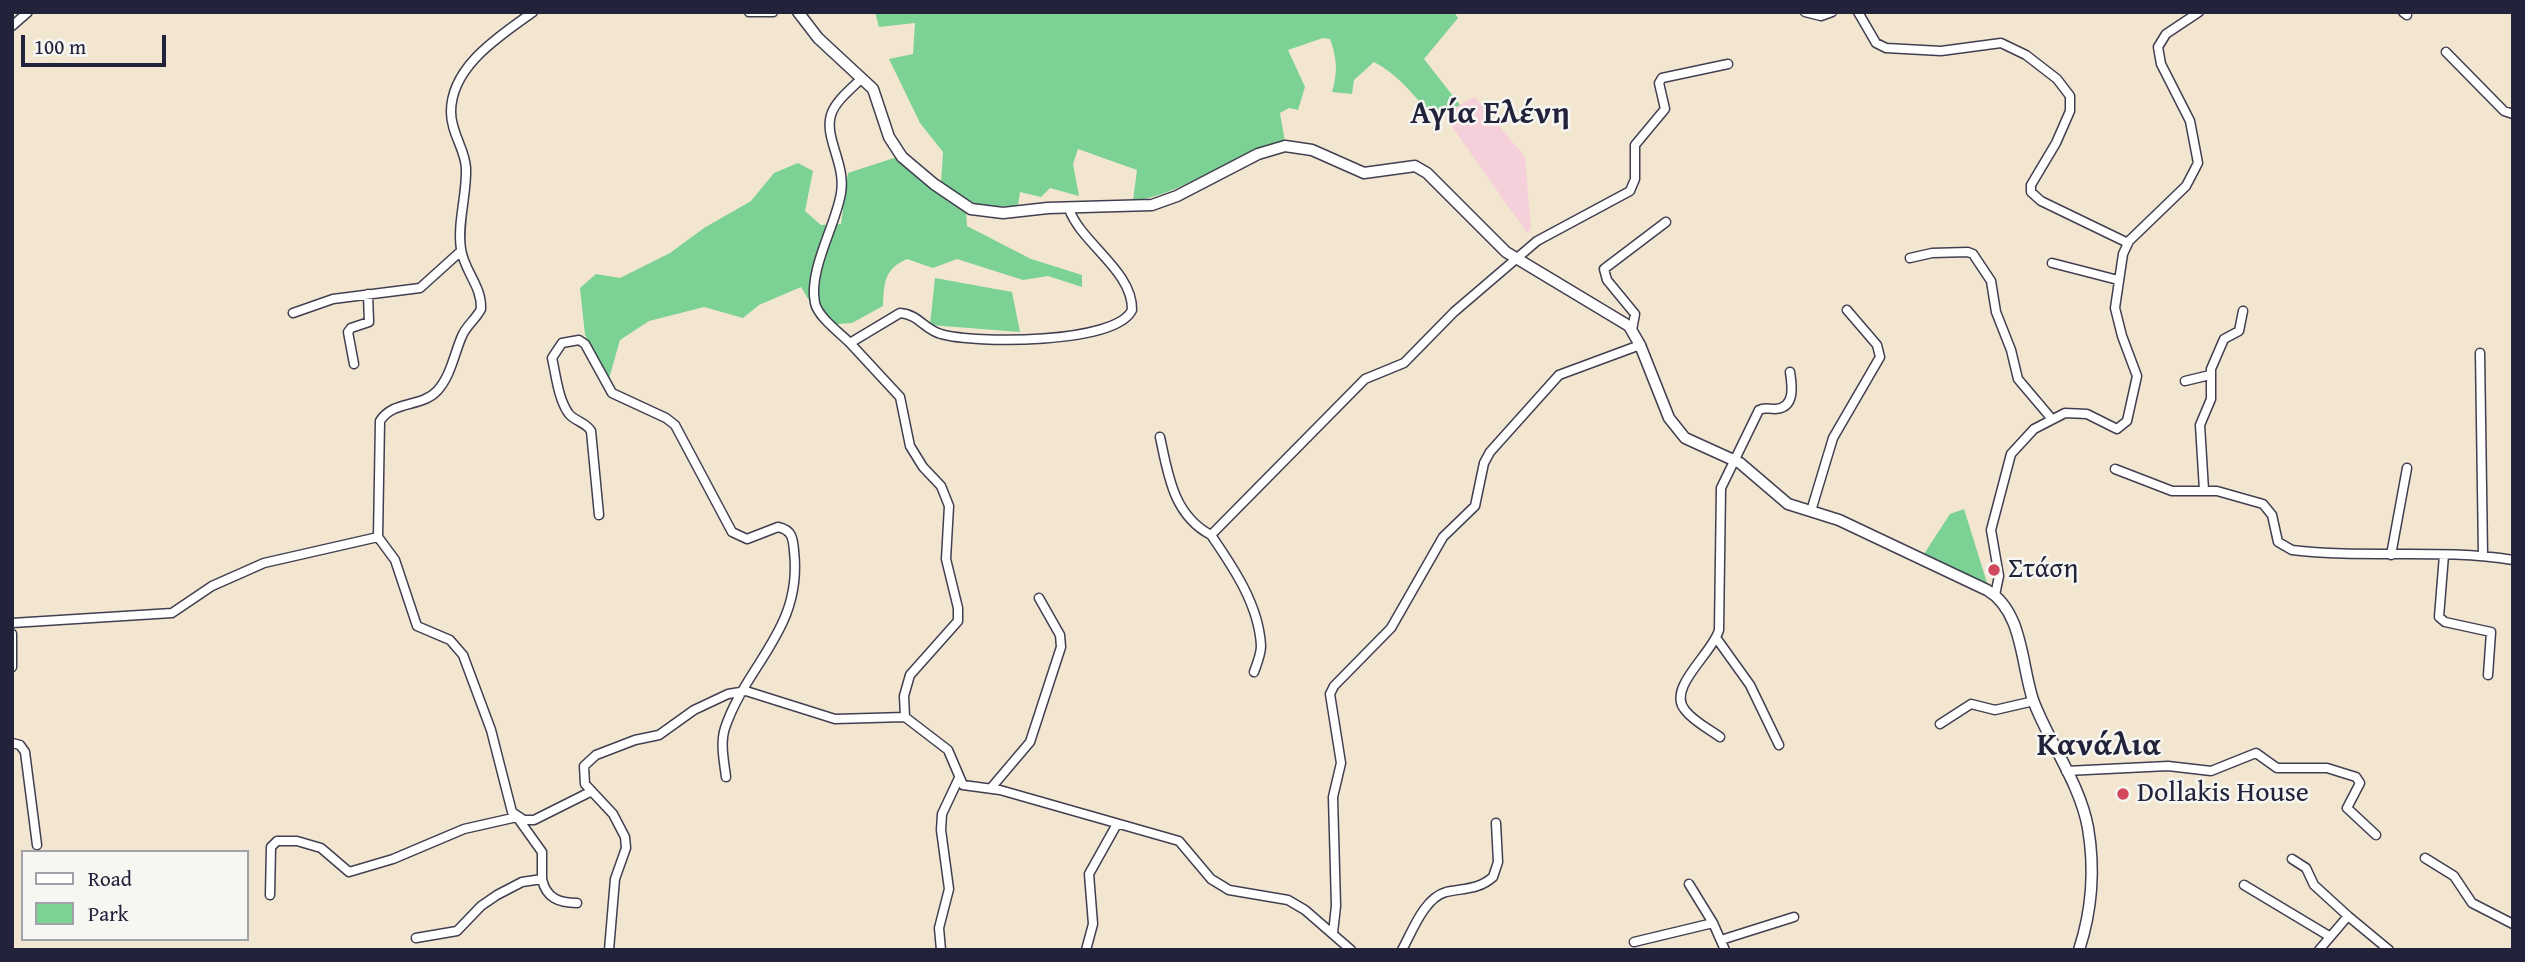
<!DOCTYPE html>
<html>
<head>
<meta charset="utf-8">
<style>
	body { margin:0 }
	#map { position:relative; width:2525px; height:962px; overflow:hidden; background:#f2e6d0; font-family:"Gentium Book Plus",serif }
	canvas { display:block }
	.frame { position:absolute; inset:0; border:14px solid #22223b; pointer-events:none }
	.legend { position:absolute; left:21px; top:850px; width:228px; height:91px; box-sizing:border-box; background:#f6f6f2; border:2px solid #a1a1a9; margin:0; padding:9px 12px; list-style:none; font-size:21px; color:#22223b }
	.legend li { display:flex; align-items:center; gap:14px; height:35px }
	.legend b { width:35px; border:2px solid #a1a1a9 }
	.scale { position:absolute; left:21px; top:35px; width:145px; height:32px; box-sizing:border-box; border:4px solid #22223b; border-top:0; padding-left:9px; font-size:21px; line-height:24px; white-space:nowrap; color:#22223b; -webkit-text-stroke:5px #f6f6f2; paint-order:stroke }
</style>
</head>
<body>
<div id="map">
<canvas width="2525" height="962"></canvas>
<div class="frame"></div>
<ul class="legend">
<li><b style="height:9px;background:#fff"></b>Road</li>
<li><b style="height:19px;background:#7cd194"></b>Park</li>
</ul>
<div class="scale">100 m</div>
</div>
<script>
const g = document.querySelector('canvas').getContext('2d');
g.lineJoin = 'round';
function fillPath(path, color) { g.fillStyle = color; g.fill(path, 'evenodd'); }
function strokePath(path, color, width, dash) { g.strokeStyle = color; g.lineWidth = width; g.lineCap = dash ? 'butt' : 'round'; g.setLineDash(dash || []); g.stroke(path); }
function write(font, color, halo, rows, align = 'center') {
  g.font = font + ' "Gentium Book Plus",serif'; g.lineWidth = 5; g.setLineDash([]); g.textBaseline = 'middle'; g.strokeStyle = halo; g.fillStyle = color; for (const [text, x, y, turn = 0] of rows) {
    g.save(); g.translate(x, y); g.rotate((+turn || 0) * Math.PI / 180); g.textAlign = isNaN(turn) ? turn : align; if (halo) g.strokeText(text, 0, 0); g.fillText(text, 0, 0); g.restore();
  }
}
fillPath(new Path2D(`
	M1475 97 1525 157 1531 229 1527 233 1443 114Z`), '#f5cfd9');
fillPath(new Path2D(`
	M875 12H1454L1458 18 1424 59 1460 105 1434 118C1416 98 1398 74 1374 62L1354 80 1352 94 1332 92C1338 72 1337 58 1330 39L1323 38 1288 50 1305 87 1298 110 1289 108 1280 113 1285 142C1231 152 1189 193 1133 201L1137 170 1078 149 1073 164 1079 196 1050 188 1041 197 1020 192 1018 206H979L941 183 943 152 920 123 889 59 913 54 915 23 879 27Z
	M897 157 966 211 967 226 1031 259 1082 275V287L1048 276 1023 280 957 259 933 268 907 259C884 269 884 283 883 306L852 323 837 324 811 304 801 287 759 305 743 318 704 307 649 321 620 340 608 382 585 335 580 288 596 274 620 278 670 253 704 228 751 201 774 173 798 163 813 171 805 211 821 225 841 224 848 173Z
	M935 278 1012 292 1020 332 930 325Z
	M1964 509 1988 586 1922 557 1950 514Z`), '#7cd194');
const minor = new Path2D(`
	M533 12C500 36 451 66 451 112 451 133 465 149 466 168 467 195 457 223 461 249 464 271 482 286 481 309 476 319 466 326 462 336 454 354 451 376 437 391 421 408 393 400 380 421L378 537 395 560 417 626 450 640 463 655 491 730 512 812 524 820H534L590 792
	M749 12H773
	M1805 12 1821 16 1832 12
	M1858 12 1876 43 1886 48 1941 51 2001 43 2026 55 2057 79 2070 96V111L2056 143 2031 185V192L2041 201 2128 243
	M2403 12 2407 15
	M12 26 28 12
	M2446 52 2504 111 2513 114
	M1910 258 1932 253 1968 252 1973 254 1991 281 1996 312 2011 350 2018 379 2051 418
	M2052 263 2118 280
	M293 313 333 299 420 288 461 251
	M1632 330 1635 314 1607 280 1604 269 1666 222
	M850 343C840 333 818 317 815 303 808 270 836 225 841 193 846 164 824 138 831 115 835 101 852 88 862 78
	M2480 353 2483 555
	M354 364 348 332 351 328 369 322 368 294
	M2185 381 2210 375
	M1160 437C1168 474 1173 515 1211 535L1365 379 1404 363 1454 312 1537 241 1630 191 1635 179V145L1665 109 1659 83 1662 78 1728 64
	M2115 469 2172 491H2217L2263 504 2272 515 2278 542 2292 550C2364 559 2442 548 2513 560
	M2204 490 2200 425 2211 399V369L2224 339 2239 331 2243 311
	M1811 511 1833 438 1880 357 1877 345 1847 310
	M599 515 591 431C586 422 576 422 569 414 558 399 556 375 552 358L562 343 579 340 585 344 612 393 666 418 675 425 732 532 747 539 778 527C792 530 793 538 794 551 803 629 747 663 725 728 720 743 724 761 726 777
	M1211 535C1233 567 1259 605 1261 646 1261 654 1257 664 1254 672
	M2391 555 2407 468
	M2444 555 2439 617 2445 622 2491 632 2488 675
	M1995 595 1999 576 1991 530 2011 454 2034 429 2065 413 2087 414 2117 429 2127 421 2137 376 2122 336 2115 308 2123 254 2129 241 2186 186 2198 163 2190 121 2161 64 2158 47 2166 34 2199 12
	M12 623 172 613 212 586 264 563 378 537
	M12 634V667
	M1717 639 1750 685 1779 745
	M905 717 904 696 910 675 958 621V608L946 559 949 506 941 486 923 467 910 446 900 397 850 343 900 313C918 314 925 330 941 334 975 344 1116 344 1132 310 1133 271 1081 243 1069 209
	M1940 724 1971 704 1995 710 2034 701
	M1720 737C1709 729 1693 721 1685 710 1666 688 1713 653 1719 630L1721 488 1759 410C1765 407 1768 409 1775 409 1796 408 1792 385 1790 372
	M12 743 20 745 25 752 37 845
	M2066 771 2168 766 2211 771 2256 753 2277 768H2327L2356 777 2360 783 2347 808 2376 835
	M991 788 1030 742 1061 647 1060 635 1039 598
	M2425 858 2454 876 2472 903 2513 924
	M2292 859 2306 868 2314 885 2348 916
	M542 879C546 898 559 903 577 903
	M1689 884 1713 923 1725 950
	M2244 885 2329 936
	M270 895 271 847 277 841H297L321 848 349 872 393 859 464 829 517 817 542 852V879L522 882 497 895 481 906 457 931 416 938
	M1333 933 1336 906 1333 797 1341 763 1330 694 1334 686 1391 628 1443 537 1475 506 1484 463 1490 452 1559 375 1640 345
	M1721 940 1794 917
	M1634 942 1713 923
	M609 950 615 879 626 848 625 837 613 814 585 784 584 766 596 755 635 740 659 735 694 710 728 694 746 691 835 719 905 717 948 750 963 785 1000 790 1179 841 1211 879 1229 890 1288 900 1305 910 1351 950
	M941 950 939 928 949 889 941 830 942 814 958 780
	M1086 950 1093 924 1089 874 1117 824
	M1402 950C1412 932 1424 898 1446 892 1464 888 1478 890 1493 877L1498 862 1496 823
	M2319 950 2348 916 2389 950`);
const tertiary = new Path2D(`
	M798 12 818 38 873 89 889 137 902 157 934 184 971 209 1003 213 1048 208 1152 205 1177 196 1258 154 1285 146 1312 150 1364 173 1415 166 1427 173 1506 252 1629 326 1640 345 1669 418 1685 438 1740 463 1788 504 1839 520 1987 590C2023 611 2021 664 2033 700 2049 743 2080 783 2088 828 2095 869 2092 910 2079 950`);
strokePath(minor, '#413f51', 11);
strokePath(tertiary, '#413f51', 13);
strokePath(minor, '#fff', 8);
strokePath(tertiary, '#fff', 10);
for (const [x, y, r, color] of [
	[1994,570,7,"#d1495b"],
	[2123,794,7,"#d1495b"]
]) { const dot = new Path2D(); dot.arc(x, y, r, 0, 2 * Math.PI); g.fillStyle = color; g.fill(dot); strokePath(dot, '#f6f6f2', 2.5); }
write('28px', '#22223b', '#f6f6f2', [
	["Στάση",2008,570],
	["Dollakis House",2137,794]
], 'left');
write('bold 32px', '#22223b', '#f6f6f2', [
	["Αγία Ελένη",1490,115],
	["Κανάλια",2099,747]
]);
</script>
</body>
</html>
